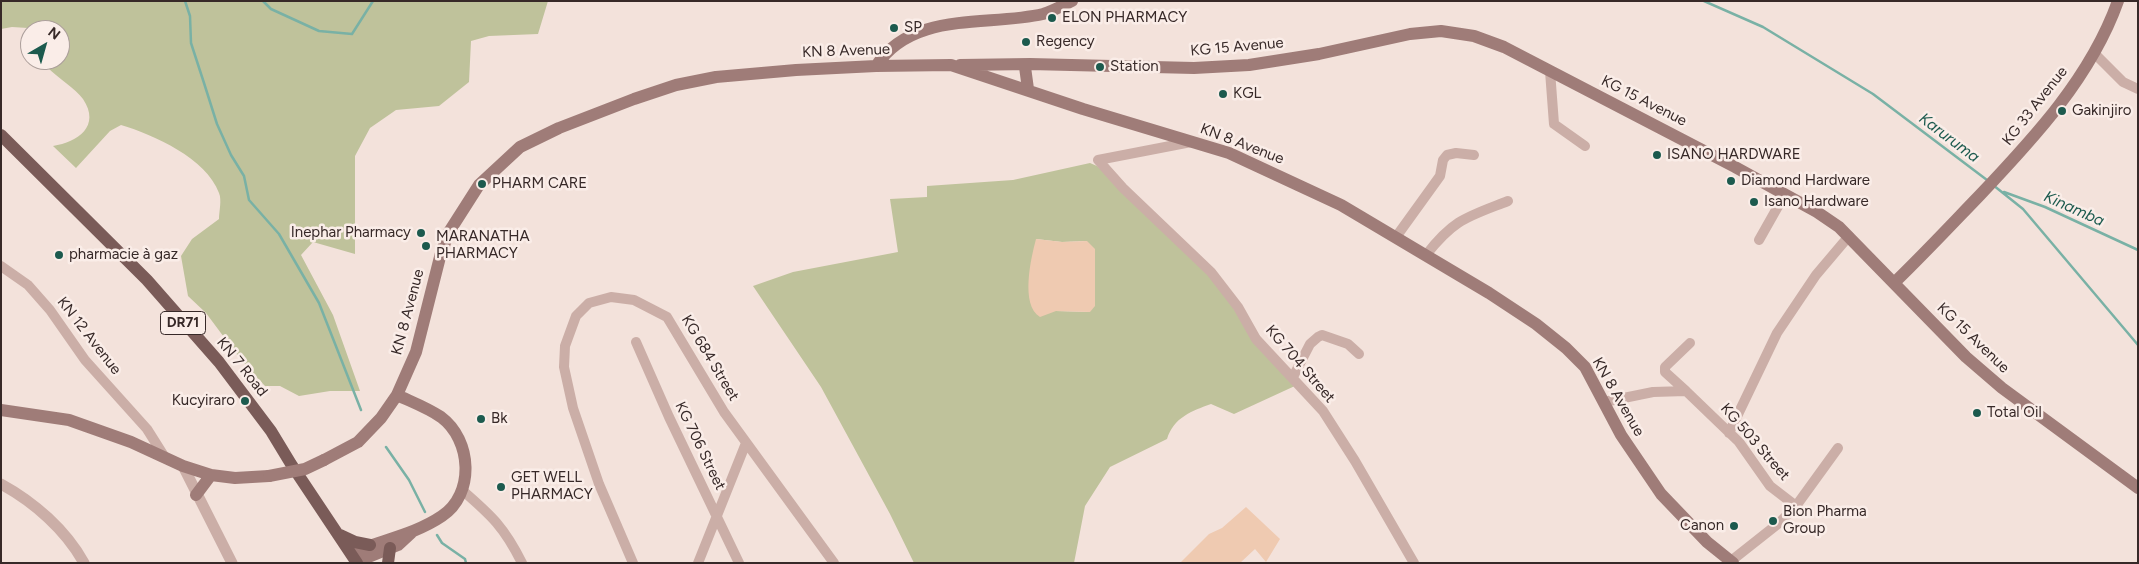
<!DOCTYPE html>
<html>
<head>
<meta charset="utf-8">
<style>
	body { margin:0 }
	#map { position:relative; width:2139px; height:564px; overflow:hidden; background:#f3e2db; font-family:Figtree,sans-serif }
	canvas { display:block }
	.frame { position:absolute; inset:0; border:2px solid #372928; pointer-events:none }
	.north { position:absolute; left:20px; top:20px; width:50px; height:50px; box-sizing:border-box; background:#faede8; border:1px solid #ac9f9b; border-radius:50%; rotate:38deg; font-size:14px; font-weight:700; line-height:20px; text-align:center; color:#372928 }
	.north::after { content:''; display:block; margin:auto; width:18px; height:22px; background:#1c5a4e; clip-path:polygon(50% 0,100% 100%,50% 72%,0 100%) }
</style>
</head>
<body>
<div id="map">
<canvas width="2139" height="564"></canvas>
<div class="frame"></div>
<div class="north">N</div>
</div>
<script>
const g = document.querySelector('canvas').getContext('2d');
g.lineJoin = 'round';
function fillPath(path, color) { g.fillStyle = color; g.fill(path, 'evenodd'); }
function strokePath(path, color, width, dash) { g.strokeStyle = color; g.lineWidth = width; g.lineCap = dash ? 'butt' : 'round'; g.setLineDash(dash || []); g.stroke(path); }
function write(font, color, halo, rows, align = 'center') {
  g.font = font + ' Figtree,sans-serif'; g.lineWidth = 5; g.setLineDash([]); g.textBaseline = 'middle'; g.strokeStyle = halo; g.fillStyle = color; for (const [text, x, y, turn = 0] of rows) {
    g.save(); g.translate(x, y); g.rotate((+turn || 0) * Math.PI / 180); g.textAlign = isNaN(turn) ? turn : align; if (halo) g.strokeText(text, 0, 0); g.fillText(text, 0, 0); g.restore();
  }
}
fillPath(new Path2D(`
	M1 1H548L538 34 489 36 471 41 469 82 439 106 396 110 370 128 355 156V254L313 242 301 255 333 315 360 391H330L299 396 280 386H265L241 360 206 313 188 296 181 256 192 239 219 219C219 212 222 200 219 193 206 158 154 135 121 125L110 131 76 168 53 146C78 142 101 126 83 99 76 89 57 77 48 68V60H60V30L12 27 1 29Z
	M1090 163 1097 166 1195 251 1297 385 1234 414 1211 404C1192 411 1174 417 1167 439L1110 467 1085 506 1074 563H914L890 514 821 387 753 286 793 272 898 252 890 199 927 197V186L1013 180ZM1036 239 1062 242 1087 241 1090 312 1056 311Z`), '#bfc29b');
fillPath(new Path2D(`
	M1036 239 1062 242 1087 241 1095 249V306L1090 312 1056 311 1040 317C1020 305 1031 258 1036 239Z
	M1246 507 1280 539 1266 562 1255 549 1240 563H1180L1209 534 1222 528Z`), '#efcab1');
strokePath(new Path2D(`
	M185 1 190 16 191 43 204 83 217 124 231 155 244 176 249 200 279 234 319 303 361 410
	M263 1 271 9 319 31 352 34 373 1
	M1704 1 1763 27 1873 94 1987 180
	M1993 185 2023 209 2138 345
	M2004 192 2045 207 2138 250
	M386 447 409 480 425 512
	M437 535 442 543 465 559 466 563`), '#79b1a5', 2.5);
strokePath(new Path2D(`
	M2094 53 2123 82 2138 89
	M1550 71 1554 124 1585 146
	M1191 142 1098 160 1123 188 1211 272 1238 307 1256 339 1323 411 1355 461 1414 563
	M1396 237 1440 176 1443 160 1447 155 1456 153 1474 155
	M1759 240 1785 194
	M1426 255C1454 219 1467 217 1508 201
	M1 266 28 285 50 310 85 360 147 429 164 456
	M636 342 669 417 739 563
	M1293 377 1310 344 1318 337 1322 335 1348 344 1359 354
	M1686 391 1665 372V367L1690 343
	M1604 402 1653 392 1686 391 1739 442 1770 486 1796 506
	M1729 433 1777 333 1816 275 1849 236
	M462 490C492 516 504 527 522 563
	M1731 561 1779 523 1796 506 1838 448
	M633 563 599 484 573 408 564 367 565 346 576 316 589 303 611 297 634 300 667 317 724 412 834 563
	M698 563 746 443`), '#cbaea7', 10);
strokePath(new Path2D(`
	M183 466 232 563
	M1 484C34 502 66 530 84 563`), '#cbaea7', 11);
strokePath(new Path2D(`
	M960 65 1030 64 1194 68 1249 65 1319 54 1410 34 1441 31 1474 36 1504 47 1735 167 1817 212 1839 227 1966 357 2002 388 2138 488
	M876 66C913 10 987 27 1043 14 1053 11 1062 6 1072 1
	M1025 67 1028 89
	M1895 282C1924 254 1952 224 1980 195 2034 138 2091 77 2118 1
	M1 410 69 420 131 442 183 466 211 475 235 478 269 476
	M324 460 358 442 381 418 397 395 416 352 441 253 449 232 479 185 520 147 559 128 634 99 676 85 716 77 796 70 876 66 951 65 1083 109 1229 153 1341 205 1489 293 1536 324 1566 348 1585 367 1621 435 1661 494 1707 542 1733 563
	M196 495 211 475
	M351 553C381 540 414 535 442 516 475 494 472 440 441 417 428 408 412 402 397 395
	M356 562 398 545 411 533`), '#9f7c78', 12);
strokePath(new Path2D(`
	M1 135 147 280 219 362 271 431 291 464 357 563
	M340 535 355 542 370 545
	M388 563 390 548`), '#7a5b58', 12);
strokePath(new Path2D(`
	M269 476 305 469 324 460`), '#9f7c78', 12);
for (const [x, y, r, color] of [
	[1052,18,5,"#1c5a4e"],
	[894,28,5,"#1c5a4e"],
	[1026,42,5,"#1c5a4e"],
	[1100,67,5,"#1c5a4e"],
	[1223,94,5,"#1c5a4e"],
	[2062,111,5,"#1c5a4e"],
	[1657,155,5,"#1c5a4e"],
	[1731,181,5,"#1c5a4e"],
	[482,184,5,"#1c5a4e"],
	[1754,202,5,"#1c5a4e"],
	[421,233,5,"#1c5a4e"],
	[426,246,5,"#1c5a4e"],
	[59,255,5,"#1c5a4e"],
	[245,401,5,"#1c5a4e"],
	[1977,413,5,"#1c5a4e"],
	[481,419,5,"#1c5a4e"],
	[501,487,5,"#1c5a4e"],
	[1773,521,5,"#1c5a4e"],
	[1734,526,5,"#1c5a4e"]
]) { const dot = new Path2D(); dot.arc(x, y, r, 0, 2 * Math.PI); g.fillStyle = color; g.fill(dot); strokePath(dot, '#faede8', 2); }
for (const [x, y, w] of [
	[183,323,45]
]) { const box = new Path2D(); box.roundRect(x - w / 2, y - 11.5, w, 23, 4); g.fillStyle = '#faede8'; g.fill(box); strokePath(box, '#372928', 1); }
write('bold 14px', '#372928', null, [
	["DR71",183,323]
]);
write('15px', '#372928', '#faede8', [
	["ELON PHARMACY",1062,18],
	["SP",904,28],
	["Regency",1036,42],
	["Station",1110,67],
	["KGL",1233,94],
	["Gakinjiro",2072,111],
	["ISANO HARDWARE",1667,155],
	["Diamond Hardware",1741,181],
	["PHARM CARE",492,184],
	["Isano Hardware",1764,202],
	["Inephar Pharmacy",411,233,"right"],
	["MARANATHA",436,237],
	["PHARMACY",436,254],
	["pharmacie à gaz",69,255],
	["Kucyiraro",235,401,"right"],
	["Total Oil",1987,413],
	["Bk",491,419],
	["GET WELL",511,478],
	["PHARMACY",511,495],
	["Bion Pharma",1783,512],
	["Group",1783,529],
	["Canon",1724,526,"right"]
], 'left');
write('15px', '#372928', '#faede8', [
	["KG 15 Avenue",1237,47,-5],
	["KN 8 Avenue",846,51,-2],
	["KG 15 Avenue",1644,101,27],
	["KG 33 Avenue",2035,106,-52],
	["KN 8 Avenue",1242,144,21],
	["KN 8 Avenue",408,312,-75],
	["KN 12 Avenue",89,336,52],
	["KG 15 Avenue",1973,338,44],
	["KG 684 Street",710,358,59],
	["KG 704 Street",1300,364,49],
	["KN 7 Road",242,367,51],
	["KN 8 Avenue",1618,397,60],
	["KG 503 Street",1755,442,49],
	["KG 706 Street",700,446,64]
]);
write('italic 16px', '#1c5a4e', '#faede8', [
	["Karuruma",1949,138,37],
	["Kinamba",2074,209,24]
]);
</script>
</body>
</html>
